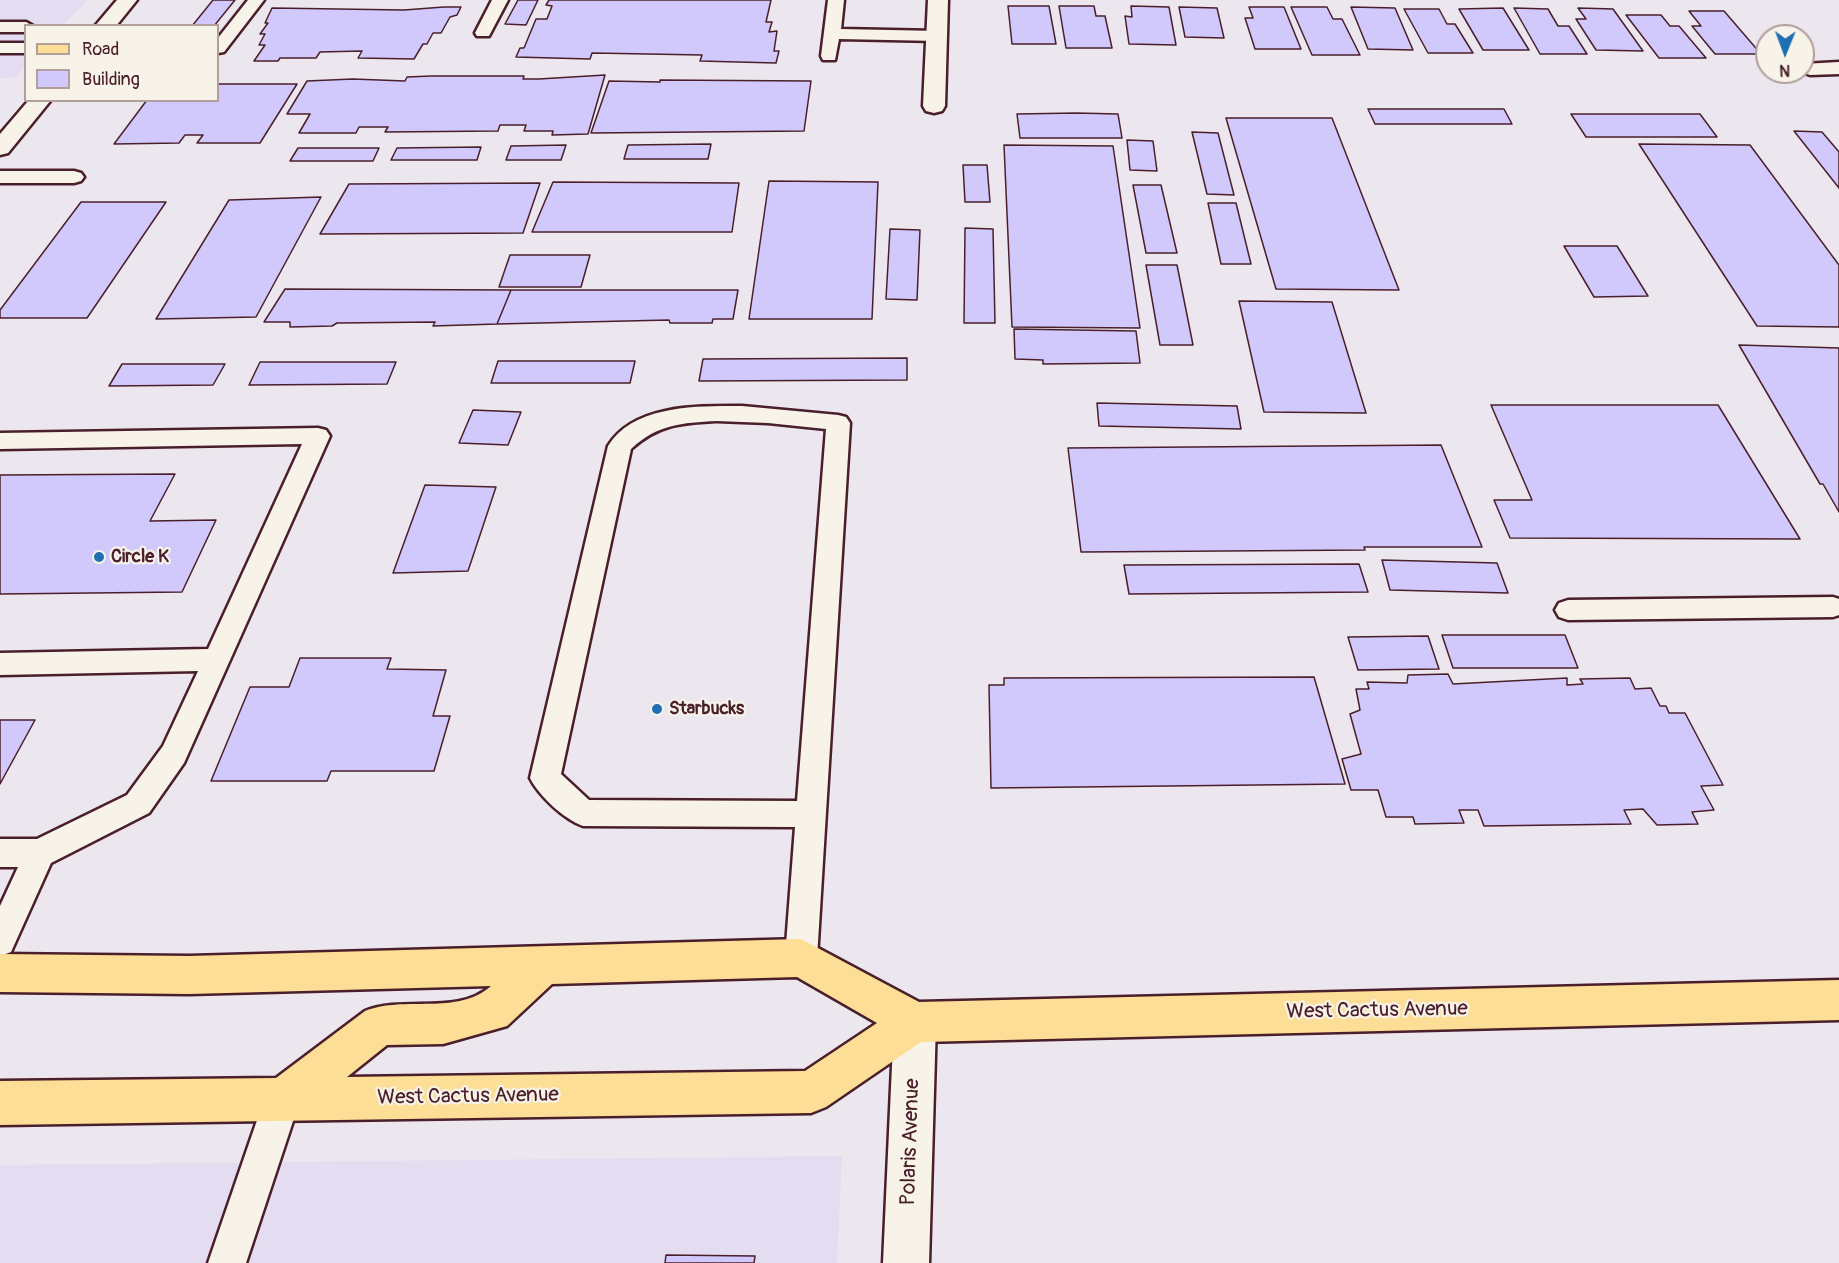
<!DOCTYPE html>
<html>
<head>
<meta charset="utf-8">
<style>
	body { margin:0 }
	#map { position:relative; width:1839px; height:1263px; overflow:hidden; background:#ece6ee; font-family:Pangolin,sans-serif }
	canvas { display:block }
	.legend { position:absolute; left:24px; top:24px; width:195px; height:78px; box-sizing:border-box; background:#f7f3e8; border:2px solid #b29e9c; margin:0; padding:8px 10px; list-style:none; font-size:18px; color:#4a1f2b }
	.legend li { display:flex; align-items:center; gap:12px; height:30px }
	.legend b { width:30px; border:2px solid #b29e9c }
	.north { position:absolute; left:1755px; top:24px; width:60px; height:60px; box-sizing:border-box; background:#f7f3e8; border:2px solid #b29e9c; border-radius:50%; rotate:181deg; font-size:16px; font-weight:700; line-height:24px; text-align:center; color:#4a1f2b }
	.north::after { content:''; display:block; margin:auto; width:21px; height:27px; background:#1f6fb2; clip-path:polygon(50% 0,100% 100%,50% 72%,0 100%) }
</style>
</head>
<body>
<div id="map">
<canvas width="1839" height="1263"></canvas>
<ul class="legend">
<li><b style="height:8px;background:#fdde96"></b>Road</li>
<li><b style="height:16px;background:#d1c8fb"></b>Building</li>
</ul>
<div class="north">N</div>
</div>
<script>
const g = document.querySelector('canvas').getContext('2d');
g.lineJoin = 'round';
function fillPath(path, color) { g.fillStyle = color; g.fill(path, 'evenodd'); }
function strokePath(path, color, width, dash) { g.strokeStyle = color; g.lineWidth = width; g.lineCap = dash ? 'butt' : 'round'; g.setLineDash(dash || []); g.stroke(path); }
function write(font, color, halo, rows, align = 'center') {
  g.font = font + ' Pangolin,sans-serif'; g.lineWidth = 4.5; g.setLineDash([]); g.textBaseline = 'middle'; g.strokeStyle = halo; g.fillStyle = color; for (const [text, x, y, turn = 0] of rows) {
    g.save(); g.translate(x, y); g.rotate((+turn || 0) * Math.PI / 180); g.textAlign = isNaN(turn) ? turn : align; if (halo) g.strokeText(text, 0, 0); g.fillText(text, 0, 0); g.restore();
  }
}
fillPath(new Path2D(`
	M0 0H87L64 25 26 26 25 67 15 78H0Z
	M842 1156 837 1263H0V1165Z`), '#e4ddf2');
const building = new Path2D(`
	M213 0H235L214 26H192Z
	M518 0H538L526 25 505 24Z
	M549 0H771L766 22H772L769 32 777 31 774 51H779L776 63 700 61 702 55 592 53 590 59 516 57 520 48H524L536 19H547L552 6 546 5Z
	M1008 6H1049L1056 44H1012Z
	M1059 6H1094L1096 16H1105L1112 48H1066Z
	M1131 6 1169 7 1176 45 1129 44 1125 16 1132 17Z
	M444 7H461L457 15 450 17 441 33H433L427 44H423L414 59 358 58 362 51 320 52 316 58H280L278 61H254L265 45H259L265 34H260L268 23H265L272 8 404 10Z
	M1179 7 1217 8 1224 38 1185 37Z
	M1249 7H1284L1301 49H1255L1245 18H1253Z
	M1291 7H1327L1333 19H1342L1360 55H1312Z
	M1351 7 1395 8 1413 50 1368 49Z
	M1503 8 1529 50H1483L1459 9Z
	M1514 8 1548 9 1558 26H1569L1587 54H1540Z
	M1578 8 1613 9 1643 51 1596 50 1576 19H1586Z
	M1404 9H1439L1447 24H1455L1473 53H1428Z
	M1689 11H1724L1761 54H1715L1692 26H1701Z
	M1626 15H1661L1670 26H1679L1706 58H1659Z
	M605 75 588 134 552 135 553 131H524L526 125H500L498 131 385 132 388 127H359L356 133H299L310 114H287L307 81 353 79 405 81 407 77 431 76H524L523 79H539Z
	M660 80 811 81 804 131 591 133 609 81 660 82Z
	M218 84H297L260 143H197L203 135H185L179 143 114 144 147 100H218Z
	M1368 109H1504L1512 124H1375Z
	M1076 113 1118 114 1122 138H1020L1017 114Z
	M1571 114H1700L1717 137H1586Z
	M1226 118H1332L1399 290 1276 289Z
	M1794 131 1822 132 1839 152V188Z
	M1192 132 1218 133 1234 195 1207 194Z
	M1127 140 1153 141 1157 171 1130 170Z
	M711 144 708 159H624L628 145Z
	M1639 144 1750 145 1839 265V327L1757 326Z
	M566 145 561 160H506L511 146Z
	M1004 145 1113 146 1140 328 1012 327Z
	M481 147 477 160H391L397 148Z
	M298 148H379L373 161H290Z
	M963 165H987L990 202H965Z
	M769 181 878 182 872 319H749Z
	M553 182 739 183 732 232H532Z
	M540 183 523 233 320 234 349 184Z
	M1133 185H1161L1177 253H1146Z
	M321 197 256 317 156 319 229 200Z
	M81 202H166L87 318H0V310Z
	M1208 203H1236L1251 264H1221Z
	M965 228 993 229 995 323H964Z
	M890 229 920 230 917 300 886 299Z
	M1564 246H1617L1648 296 1594 297Z
	M510 255H590L581 287H499Z
	M1146 265H1177L1193 345H1160Z
	M285 289 511 290 497 324 433 326 435 322 337 323 332 326 290 327V322H264Z
	M511 290H738L733 319H713L712 323H670L669 320 497 324Z
	M1239 301 1332 302 1366 413 1264 412Z
	M1014 329 1136 331 1140 363 1043 364V360L1015 359Z
	M1739 345 1839 348V512L1823 484H1820Z
	M907 358V380L699 381 703 359Z
	M498 361H635L630 383H491Z
	M260 362H396L387 384 249 385Z
	M122 364H225L213 385 109 386Z
	M1097 403 1237 406 1241 429 1099 426Z
	M1491 405H1718L1800 539 1510 538 1494 500H1532Z
	M473 410 521 412 508 445 459 443Z
	M1441 445 1482 547H1364L1365 550 1081 552 1068 448Z
	M175 474 150 521 216 520 182 592 0 594V475Z
	M425 485 496 487 468 571 393 573Z
	M1382 560 1497 563 1508 593 1390 590Z
	M1359 564 1368 592 1129 594 1124 565Z
	M1442 635H1565L1578 668H1453Z
	M1428 636 1439 669 1358 670 1348 637Z
	M300 658H391L387 669 446 670 433 716H450L434 771H331L327 781H211L250 687H289Z
	M1448 674 1453 684 1567 678V685L1583 684 1580 679 1630 678 1635 689 1651 688 1660 706H1666L1669 713H1685L1723 785 1701 786 1714 810 1692 812 1698 824 1657 825 1643 809 1624 810 1631 824 1484 826 1478 810H1459L1464 823 1415 824 1413 817H1386L1378 790H1351L1342 759 1361 754 1350 714 1360 710 1356 689H1369L1367 682 1407 683 1408 675Z
	M1314 677 1345 784 991 788 989 685H1004V678Z
	M0 720H35L0 784Z
	M666 1255 755 1256 754 1263H665Z`);
fillPath(building, '#d1c8fb');
strokePath(building, '#4a1f2b', 1.5);
const lane = new Path2D(`
	M248 0H264L224 52 218 53V38Z
	M492 0H508L489 36H477L475 33Z
	M828 0H844L841 29 938 31 946 36 938 41 839 39 835 60H823L821 56Z
	M0 22H26L33 26H26V32H0Z
	M0 43H26V53H0Z
	M0 171H74L81 173 84 177 81 181 74 183H0Z
	M742 406 838 415 846 417 850 423 817 958 813 969 801 973 789 969 785 958 795 827 583 826C564 819 539 796 530 778L608 446C634 404 699 406 742 406ZM717 421 768 423 826 429 797 801 589 800 561 774 631 449C658 424 681 423 717 421Z
	M318 428 326 430 330 436 184 763 149 813 51 863 11 952 0 956V906L18 867H0V839H37L127 795 163 746 198 671 0 675V653L208 649 302 444 0 449V433Z
	M1833 597 1839 599V615L1833 617 1568 620 1559 617 1555 610 1559 603 1568 600Z
	M282 1082 294 1088 300 1100 246 1263H208L264 1100 270 1088Z`);
const street = new Path2D(`
	M928 0H948L945 106 942 111 934 113 926 111 923 106Z
	M1839 62V74L1810 75 1802 72 1803 64Z
	M915 1002 930 1008 936 1022 929 1263H883L894 1022 900 1008Z`);
const secondary = new Path2D(`
	M117 0H137L116 26H95Z
	M29 100H51L8 153 0 155V134Z`);
const primary = new Path2D(`
	M801 939 919 1002 1839 980V1020L921 1042 826 1107 811 1113 0 1125V1081L276 1078 365 1011C405 995 457 1016 491 986L189 994 0 992V954L189 956ZM797 977 877 1023 805 1071 347 1077 387 1045 443 1044 507 1026 552 984Z`);
strokePath(lane, '#4a1f2b', 5);
strokePath(street, '#4a1f2b', 5);
strokePath(secondary, '#4a1f2b', 5);
strokePath(primary, '#4a1f2b', 5);
fillPath(lane, '#f7f3e8');
fillPath(street, '#f7f3e8');
fillPath(secondary, '#f7f3e8');
fillPath(primary, '#fdde96');
for (const [x, y, r, color] of [
	[99,557,6,"#1f6fb2"],
	[657,709,6,"#1f6fb2"]
]) { const dot = new Path2D(); dot.arc(x, y, r, 0, 2 * Math.PI); g.fillStyle = color; g.fill(dot); strokePath(dot, '#f7f3e8', 2); }
write('bold 18px', '#4a1f2b', '#f7f3e8', [
	["Circle K",111,557],
	["Starbucks",669,709]
], 'left');
write('21px', '#4a1f2b', '#f7f3e8', [
	["West Cactus Avenue",1377,1011,-1],
	["West Cactus Avenue",468,1097,-1],
	["Polaris Avenue",911,1142,-88]
]);
</script>
</body>
</html>
